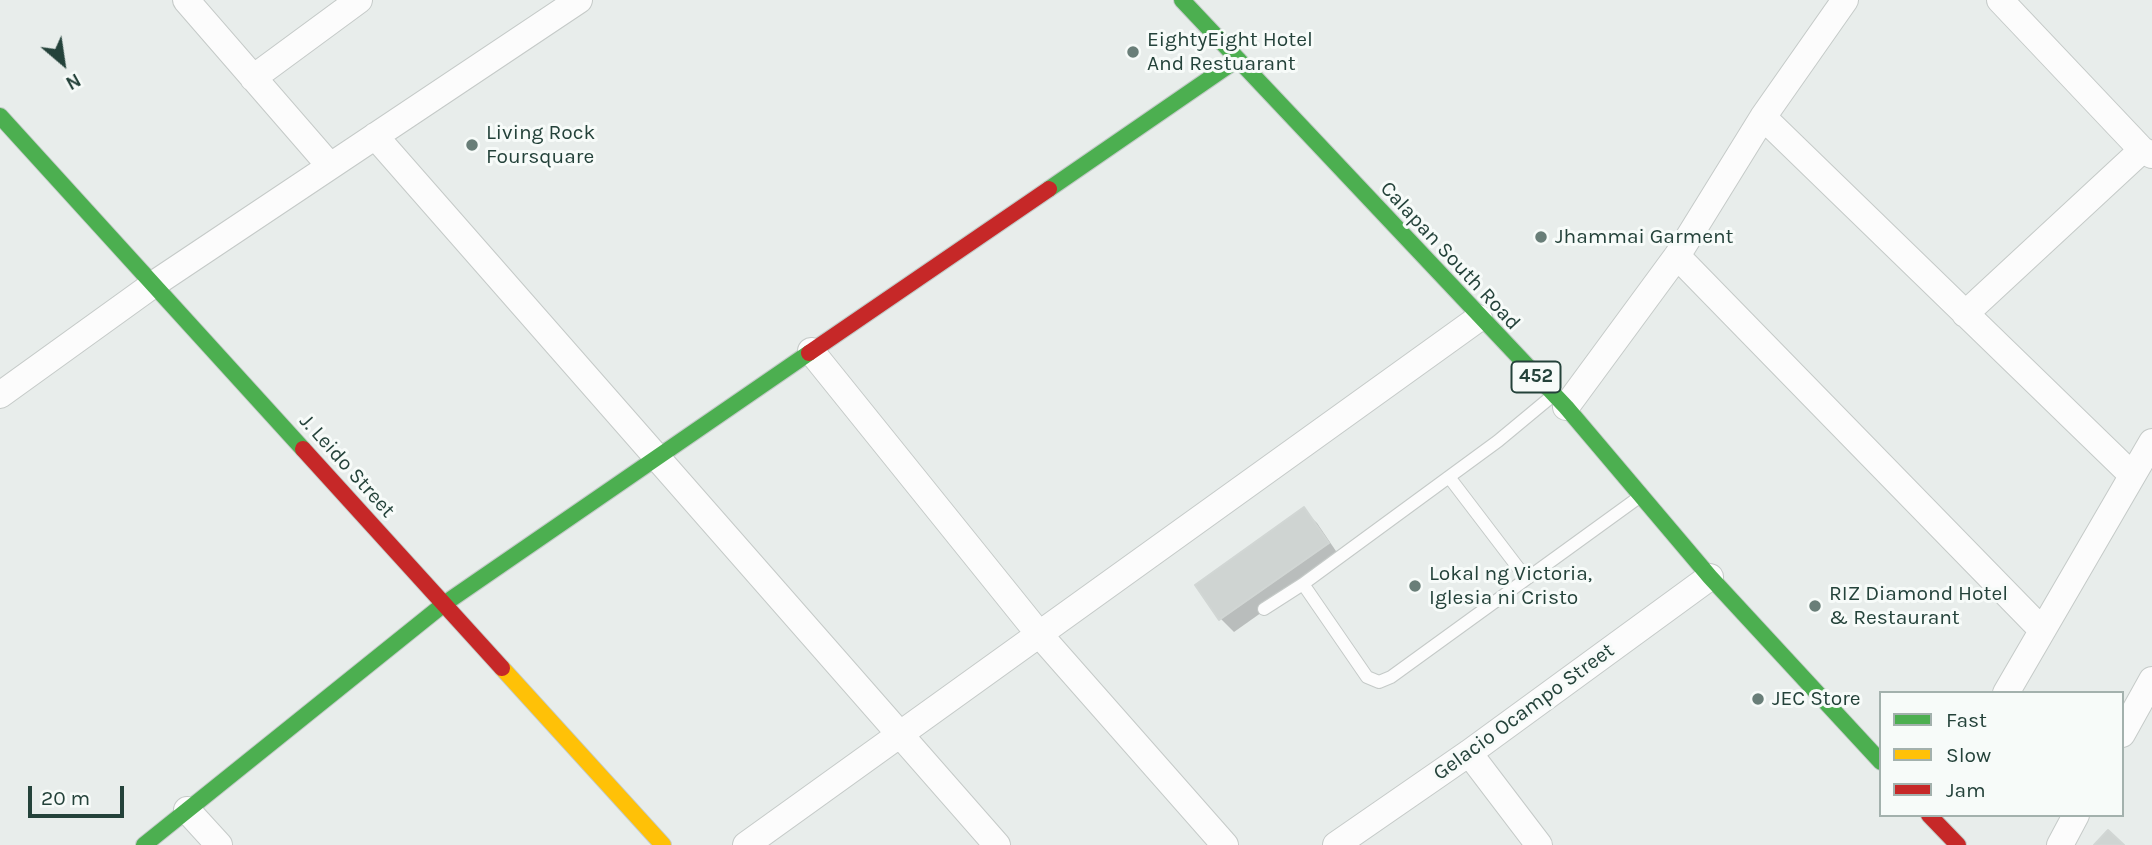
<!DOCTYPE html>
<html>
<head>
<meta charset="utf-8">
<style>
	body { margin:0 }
	#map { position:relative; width:2152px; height:845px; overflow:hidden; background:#e8edeb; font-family:Karla,sans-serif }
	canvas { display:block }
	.legend { position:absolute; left:1879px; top:691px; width:245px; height:126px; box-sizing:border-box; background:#f7fbf9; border:2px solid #a3b1ad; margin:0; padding:9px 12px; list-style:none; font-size:21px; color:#24423a }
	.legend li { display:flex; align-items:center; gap:14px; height:35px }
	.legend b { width:35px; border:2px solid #a3b1ad }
	.north { position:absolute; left:28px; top:28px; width:70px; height:70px; -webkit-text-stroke:5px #f7fbf9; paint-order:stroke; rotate:151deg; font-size:19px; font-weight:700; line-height:28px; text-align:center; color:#24423a }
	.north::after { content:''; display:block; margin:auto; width:24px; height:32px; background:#24423a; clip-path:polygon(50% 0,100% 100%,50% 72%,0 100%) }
	.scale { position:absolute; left:28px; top:786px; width:96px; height:32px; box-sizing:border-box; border:4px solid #24423a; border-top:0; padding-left:9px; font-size:21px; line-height:24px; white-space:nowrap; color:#24423a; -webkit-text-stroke:5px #f7fbf9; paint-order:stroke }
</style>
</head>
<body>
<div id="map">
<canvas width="2152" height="845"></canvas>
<ul class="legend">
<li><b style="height:9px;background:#4caf50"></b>Fast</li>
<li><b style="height:9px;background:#ffc107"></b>Slow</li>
<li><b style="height:9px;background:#c62828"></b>Jam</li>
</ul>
<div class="north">N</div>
<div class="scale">20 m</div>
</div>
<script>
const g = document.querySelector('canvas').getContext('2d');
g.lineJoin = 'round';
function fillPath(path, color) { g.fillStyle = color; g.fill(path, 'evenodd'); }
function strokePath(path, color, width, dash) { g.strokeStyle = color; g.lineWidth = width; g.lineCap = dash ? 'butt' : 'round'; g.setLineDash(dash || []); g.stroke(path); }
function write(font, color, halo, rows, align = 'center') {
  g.font = font + ' Karla,sans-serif'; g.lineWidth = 6; g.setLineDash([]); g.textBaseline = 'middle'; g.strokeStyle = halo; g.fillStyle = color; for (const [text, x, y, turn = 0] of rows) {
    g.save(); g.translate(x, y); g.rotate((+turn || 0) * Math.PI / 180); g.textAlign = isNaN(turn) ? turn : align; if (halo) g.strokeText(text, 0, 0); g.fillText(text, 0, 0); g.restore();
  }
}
fillPath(new Path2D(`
	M1303 510 1317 523 1340 557 1234 632 1221 619Z`), '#0003');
const building = new Path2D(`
	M1304 507 1329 543 1219 620 1195 585Z
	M2108 830 2124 845H2094Z`);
fillPath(building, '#cfd4d2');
strokePath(building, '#d1d6d4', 2);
const lane = new Path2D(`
	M1449 477 1526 578
	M1303 584 1367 677 1379 682 1391 677 1638 498
	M1264 609 1303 584 1498 441 1551 397`);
const street = new Path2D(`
	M186 0 330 166
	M2000 0 2142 150 2152 155
	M253 78 359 0
	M1763 117 2132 475
	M375 136 997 845
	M1677 256 2042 630
	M1965 314 2142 150
	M811 351 1039 634 1225 845
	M0 395 154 284 579 0
	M1566 407 1677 256 1763 117 1845 0
	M2006 693 2152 442
	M2122 734 2152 680
	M1469 753 1539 845
	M187 810 219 845
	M746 845 1479 318
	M1336 845 1469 753 1710 577
	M2060 845 2076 815`);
const fast = new Path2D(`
	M1182 0 1566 407 1710 577 1881 762
	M0 116 303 449
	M1049 189 1238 59
	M144 845 444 604 809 353`);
const slow = new Path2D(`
	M502 668 663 845`);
const jam = new Path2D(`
	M809 353 1049 189
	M303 449 502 668
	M1929 815 1958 845`);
strokePath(lane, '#c5cac8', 14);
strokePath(street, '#c5cac8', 28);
strokePath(fast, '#c3cbc8', 18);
strokePath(slow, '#c3cbc8', 18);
strokePath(jam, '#c3cbc8', 18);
strokePath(lane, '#fcfcfc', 12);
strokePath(street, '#fcfcfc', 26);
strokePath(fast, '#4caf50', 16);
strokePath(slow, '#ffc107', 16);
strokePath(jam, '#c62828', 16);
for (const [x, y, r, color] of [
	[1133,52,7,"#697e78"],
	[472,145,7,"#697e78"],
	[1541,237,7,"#697e78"],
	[1415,586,7,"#697e78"],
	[1815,606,7,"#697e78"],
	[1758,699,7,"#697e78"]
]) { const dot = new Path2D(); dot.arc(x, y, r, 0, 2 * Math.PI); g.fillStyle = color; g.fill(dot); strokePath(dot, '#f7fbf9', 2.5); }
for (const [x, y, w] of [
	[1536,377,49]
]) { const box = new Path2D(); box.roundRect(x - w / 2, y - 15.5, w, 31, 5); g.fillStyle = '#f7fbf9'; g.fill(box); strokePath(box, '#24423a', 2); }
write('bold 19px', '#24423a', null, [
	["452",1536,377]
]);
write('21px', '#24423a', '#f7fbf9', [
	["EightyEight Hotel",1147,40],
	["And Restuarant",1147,64],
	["Living Rock",486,133],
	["Foursquare",486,157],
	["Jhammai Garment",1555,237],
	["Lokal ng Victoria,",1429,574],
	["Iglesia ni Cristo",1429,598],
	["RIZ Diamond Hotel",1829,594],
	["& Restaurant",1829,618],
	["JEC Store",1772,699]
], 'left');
write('21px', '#24423a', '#f7fbf9', [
	["Calapan South Road",1450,256,47],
	["J. Leido Street",347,466,48],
	["Gelacio Ocampo Street",1524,712,-36]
]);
</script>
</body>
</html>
